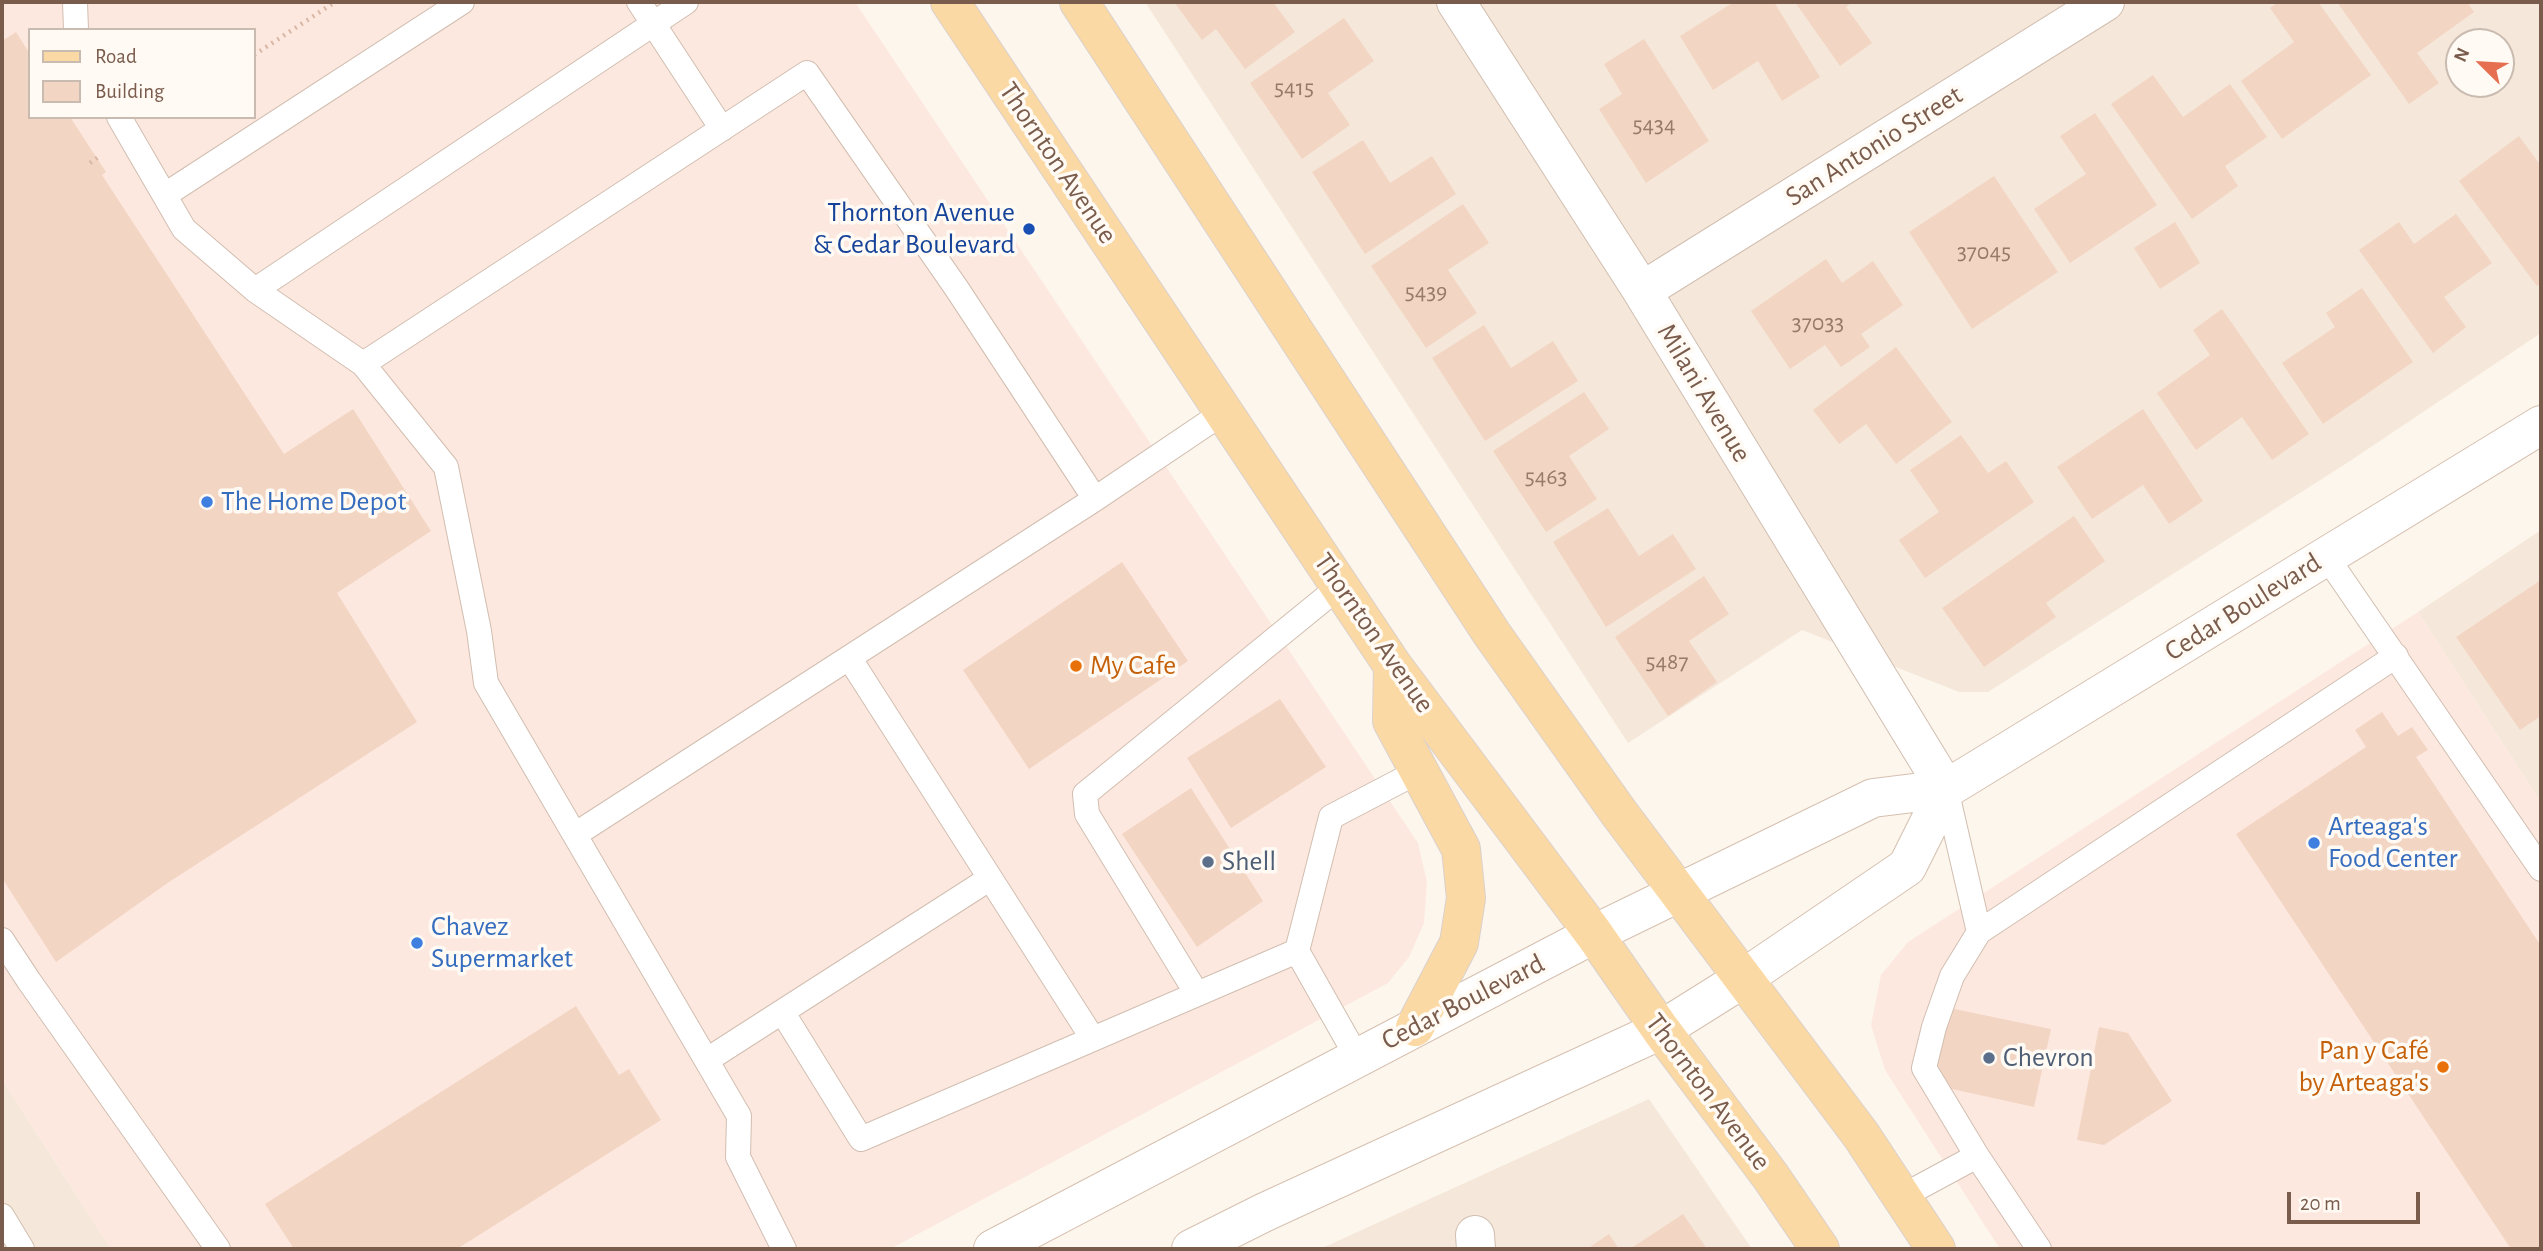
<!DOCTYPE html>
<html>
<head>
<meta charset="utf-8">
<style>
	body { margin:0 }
	#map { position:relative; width:2543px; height:1251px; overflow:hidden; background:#fdf6ec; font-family:"Alegreya Sans",sans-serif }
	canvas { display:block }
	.frame { position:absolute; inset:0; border:4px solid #7a5c4d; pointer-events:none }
	.legend { position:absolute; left:28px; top:28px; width:228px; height:91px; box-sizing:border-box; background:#fffaf3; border:2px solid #cabbb1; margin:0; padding:9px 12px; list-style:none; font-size:21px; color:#7a5c4d }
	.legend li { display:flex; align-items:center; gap:14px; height:35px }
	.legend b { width:35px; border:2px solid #cabbb1 }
	.north { position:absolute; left:2445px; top:28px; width:70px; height:70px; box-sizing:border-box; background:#fffaf3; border:2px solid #cabbb1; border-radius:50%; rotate:294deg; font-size:19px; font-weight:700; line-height:28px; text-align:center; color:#7a5c4d }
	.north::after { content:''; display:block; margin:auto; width:24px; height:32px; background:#e76f51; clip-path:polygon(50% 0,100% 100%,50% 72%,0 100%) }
	.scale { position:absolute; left:2287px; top:1192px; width:133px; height:32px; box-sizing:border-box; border:4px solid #7a5c4d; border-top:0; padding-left:9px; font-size:21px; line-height:24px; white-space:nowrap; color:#7a5c4d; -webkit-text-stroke:5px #fffaf3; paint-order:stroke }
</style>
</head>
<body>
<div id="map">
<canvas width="2543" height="1251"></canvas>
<div class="frame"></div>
<ul class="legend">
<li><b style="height:9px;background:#fbd9a5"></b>Road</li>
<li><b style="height:19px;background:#f3d5c3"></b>Building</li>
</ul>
<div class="north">N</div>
<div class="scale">20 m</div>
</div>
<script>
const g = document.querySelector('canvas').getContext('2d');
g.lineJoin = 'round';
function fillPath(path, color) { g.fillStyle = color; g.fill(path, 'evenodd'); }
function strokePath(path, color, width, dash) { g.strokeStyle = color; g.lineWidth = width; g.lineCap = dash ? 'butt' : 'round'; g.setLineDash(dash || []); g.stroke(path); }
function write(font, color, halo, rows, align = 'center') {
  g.font = font + ' "Alegreya Sans",sans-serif'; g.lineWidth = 7; g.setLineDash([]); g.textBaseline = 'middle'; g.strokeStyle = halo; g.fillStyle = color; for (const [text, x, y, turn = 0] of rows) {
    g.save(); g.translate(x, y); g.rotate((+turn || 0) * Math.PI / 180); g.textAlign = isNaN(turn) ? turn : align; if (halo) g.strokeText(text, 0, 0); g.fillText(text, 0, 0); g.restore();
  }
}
fillPath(new Path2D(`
	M1145 2H2541V333L2350 461 1988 692H1959L1802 630 1628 743ZM2459 42H2501V84H2459Z
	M2541 530V803L2418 612Z
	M2 1079 111 1249H2Z
	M1649 1099 1752 1249H1320Z`), '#f5e8da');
fillPath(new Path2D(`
	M2 2H855L1418 843 1427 882 1424 923 1409 957 1388 983 890 1249H111L2 1079ZM30 30H254V117H30Z
	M2418 612 2541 803V1249H2000L1885 1070 1871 1025 1881 975 1908 942Z`), '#fde8e0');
fillPath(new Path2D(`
	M1174 2H1273L1295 32 1245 69 1216 29 1202 40Z
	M1734 2H1774L1820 77 1782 101 1758 61 1713 90 1680 36Z
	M1795 2H1853L1846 7 1872 43 1840 66Z
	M2278 2H2318L2371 75 2282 139 2241 81 2294 42 2270 8Z
	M2337 2H2467L2474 12 2417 53 2439 83 2409 104Z
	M1344 18 1374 61 1328 93 1350 125 1302 159 1250 83Z
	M16 32 30 54V117H70L106 172 102 175 284 454 353 409 431 531 337 593 417 722 169 882 56 962 2 878V41Z
	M1644 39 1709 141 1646 183 1599 109 1622 94 1604 64Z
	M2153 75 2183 117 2230 84 2267 137 2225 166 2238 186 2192 219 2111 104Z
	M2095 113 2157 205 2070 263 2034 209 2086 174 2060 136Z
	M2519 136 2541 166V283L2537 286 2459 181Z
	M1363 140 1390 183 1432 156 1456 194 1365 254 1312 172Z
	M1994 176 2058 272 1972 329 1909 232Z
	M1463 204 1489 243 1448 270 1477 313 1426 348 1371 266Z
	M2456 214 2492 263 2444 297 2466 327 2433 353 2359 250 2399 222 2414 244Z
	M2175 222 2200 263 2160 289 2134 248Z
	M1826 259 1842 283 1873 261 1903 305 1861 334 1870 347 1841 367 1825 345 1790 369 1751 311Z
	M2362 288 2413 362 2323 424 2282 363 2335 327 2326 313Z
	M2222 309 2309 434 2272 460 2242 417 2196 450 2157 393 2210 355 2193 330Z
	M1484 325 1511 368 1553 341 1578 381 1485 441 1432 358Z
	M1896 347 1952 422 1896 464 1866 424 1839 444 1813 410Z
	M1584 392 1609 429 1569 456 1597 499 1546 532 1493 451Z
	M2143 409 2203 501 2169 524 2143 485 2092 519 2057 467Z
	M1961 435 1988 473 2006 461 2034 502 1925 578 1899 540 1939 512 1910 470Z
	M1608 508 1639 556 1673 534 1696 569 1606 627 1553 542Z
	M2074 516 2105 561 2046 603 2056 617 1984 667 1942 608Z
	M1122 562 1188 661 1029 769 963 670Z
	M1704 576 1729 614 1689 641 1717 682 1668 716 1615 637Z
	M2541 580V716L2520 730 2456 637Z
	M1280 699 1326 767 1231 828 1187 758Z
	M2382 712 2398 736 2412 727 2428 750 2416 757 2541 946V1249H2511L2236 834 2366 747 2355 730Z
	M1191 788 1263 901 1197 947 1122 834Z
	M576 1006 619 1075 629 1069 661 1120 457 1249H294L265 1204Z
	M1945 1007 2051 1029 2034 1107 1929 1084Z
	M2099 1027 2128 1033 2172 1101 2104 1145 2077 1140Z
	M1683 1214 1707 1249H1630Z
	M1609 1234 1619 1249H1587Z`), '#f3d5c3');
const service = new Path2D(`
	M75 2 76 30
	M639 2 722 129
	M119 117 184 229 255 290 363 364 446 467 479 631 486 683 739 1116 738 1157 784 1249
	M165 195 462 2
	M255 290 686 2
	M363 364 807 73 957 289 1095 499
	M2326 556 2541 869
	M850 659 1093 1039
	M576 834 1095 499 1224 412
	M1979 932 2396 656
	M2 940 29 981 218 1249
	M1197 994 1087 814 1085 794 1340 586
	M783 1013 861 1139 1297 951
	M1357 1057 1297 951 1331 817 1419 771
	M707 1060 989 879
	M1977 1156 2039 1249
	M1901 1197 1977 1156 1924 1068 1934 1027 1952 976 1979 932 1946 789
	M2 1216 22 1249`);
const minor = new Path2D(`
	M1456 2 1642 291 1946 789
	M1642 291 2105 2
	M1475 1235 1476 1249`);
const secondary = new Path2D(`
	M993 1249 1594 934 1873 798 1946 789 2541 425
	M1191 1249 1265 1212 1661 1030 1744 978 1907 867 1946 789`);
const primary = new Path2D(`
	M950 2 1393 666 1594 934 1661 1030 1771 1177 1820 1249
	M1079 2 1492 634 1619 813 1861 1135 1936 1249
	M1393 666 1392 721 1461 849 1466 898 1459 943 1415 1027`);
strokePath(service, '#d1beb0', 26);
strokePath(minor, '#d1beb0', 40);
strokePath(secondary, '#d6c0b0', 40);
strokePath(primary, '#dad1cd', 40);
strokePath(new Path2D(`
	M254 55 335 2
	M90 163 101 155`), '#d9b8a5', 4.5, [2, 5]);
strokePath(service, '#fff', 24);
strokePath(minor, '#fff', 38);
strokePath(secondary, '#fff', 38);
strokePath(primary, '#fbd9a5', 38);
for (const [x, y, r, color] of [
	[1029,229,7,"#1a4fb4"],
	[207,502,7,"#3f7fe0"],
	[1076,666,7,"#e8710a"],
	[2314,843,7,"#3f7fe0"],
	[1208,862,7,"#5c6f8a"],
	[417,943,7,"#3f7fe0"],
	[1989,1058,7,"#5c6f8a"],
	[2443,1067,7,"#e8710a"]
]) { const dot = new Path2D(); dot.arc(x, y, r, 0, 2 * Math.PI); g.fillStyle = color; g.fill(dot); strokePath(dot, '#fffaf3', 2.5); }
write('24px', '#987a6a', null, [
	["5415",1294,88],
	["5434",1654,125],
	["37045",1984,252],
	["5439",1426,292],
	["37033",1818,323],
	["5463",1546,477],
	["5487",1667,662]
]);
write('28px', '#7a5c4d', '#fffaf3', [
	["San Antonio Street",1874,146,-32],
	["Thornton Avenue",1058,163,56],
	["Milani Avenue",1704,393,59],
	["Cedar Boulevard",2243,607,-32],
	["Thornton Avenue",1374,633,55],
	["Cedar Boulevard",1463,1002,-27],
	["Thornton Avenue",1708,1092,53]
]);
write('28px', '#164399', '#fffaf3', [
	["Thornton Avenue",1015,213],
	["& Cedar Boulevard",1015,245]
], 'right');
write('28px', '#366cbe', '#fffaf3', [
	["The Home Depot",221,502],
	["Arteaga's",2328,827],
	["Food Center",2328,859],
	["Chavez",431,927],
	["Supermarket",431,959]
], 'left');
write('28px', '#c56008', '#fffaf3', [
	["My Cafe",1090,666],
	["Pan y Café",2429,1051,"right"],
	["by Arteaga's",2429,1083,"right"]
], 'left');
write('28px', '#4e5e75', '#fffaf3', [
	["Shell",1222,862],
	["Chevron",2003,1058]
], 'left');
</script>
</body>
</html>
